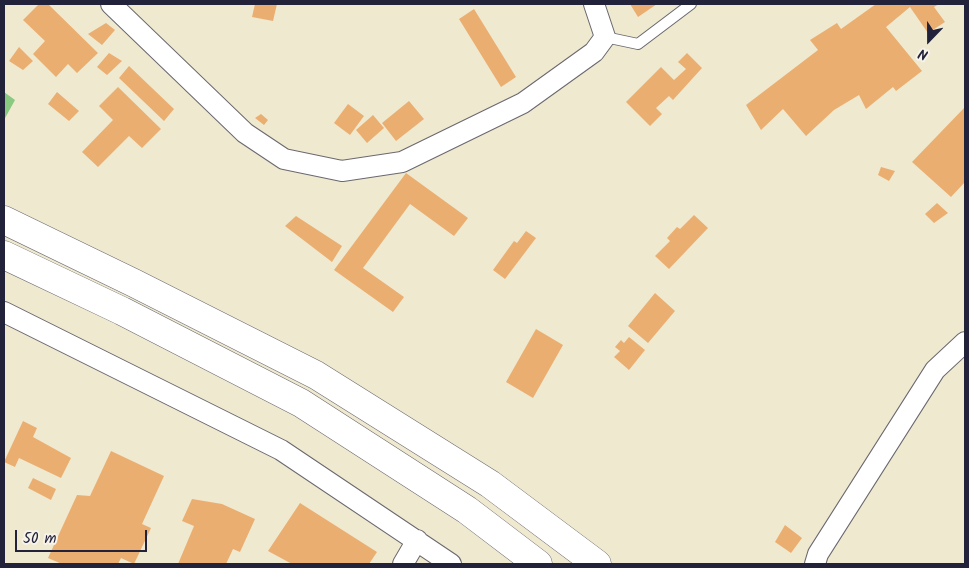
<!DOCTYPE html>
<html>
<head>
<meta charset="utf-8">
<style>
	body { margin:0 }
	#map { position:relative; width:969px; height:568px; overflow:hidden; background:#efe9d0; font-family:Kalam,sans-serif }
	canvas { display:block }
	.frame { position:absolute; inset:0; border:5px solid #22223b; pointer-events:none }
	.north { position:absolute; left:904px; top:15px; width:50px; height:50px; -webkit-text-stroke:4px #f7f3e8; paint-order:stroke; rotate:202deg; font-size:14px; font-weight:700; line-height:20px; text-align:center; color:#22223b }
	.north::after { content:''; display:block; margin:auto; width:18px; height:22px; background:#22223b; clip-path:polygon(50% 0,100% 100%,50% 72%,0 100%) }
	.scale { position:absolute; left:15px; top:530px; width:132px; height:22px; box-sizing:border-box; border:2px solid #22223b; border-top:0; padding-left:6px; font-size:15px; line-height:18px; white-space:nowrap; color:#22223b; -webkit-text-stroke:4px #f7f3e8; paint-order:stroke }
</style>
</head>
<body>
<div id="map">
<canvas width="969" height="568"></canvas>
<div class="frame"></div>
<div class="north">N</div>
<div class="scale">50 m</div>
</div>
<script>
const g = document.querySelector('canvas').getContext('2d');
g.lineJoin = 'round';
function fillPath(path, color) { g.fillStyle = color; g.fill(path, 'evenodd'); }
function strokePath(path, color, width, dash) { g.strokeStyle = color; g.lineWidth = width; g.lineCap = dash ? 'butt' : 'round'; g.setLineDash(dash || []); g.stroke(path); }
fillPath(new Path2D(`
	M4 92 15 100 4 120Z`), '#89c980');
fillPath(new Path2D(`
	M39 4H48L98 53 77 73 68 64 56 77 33 54 45 41 23 20Z
	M255 4H277L273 21 252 17Z
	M630 4H657L638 17Z
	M876 4H939L934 7 945 22 928 33 910 7 886 27 922 71 896 91 893 87 866 109 859 95 834 110 806 136 783 109 761 130 746 105 818 50 810 40 837 23 841 29Z
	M474 9 516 77 501 87 459 19Z
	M106 23 115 30 102 45 88 34Z
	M19 47 33 61 23 70 9 61Z
	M109 53 122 61 107 75 97 67Z
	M687 53 702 68 673 100 669 96 656 108 662 114 650 126 626 102 661 67 674 80 686 69 678 62Z
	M129 66 174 109 164 121 119 78Z
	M118 87 161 129 142 148 129 136 98 167 82 152 113 120 99 106Z
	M57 92 79 111 69 121 48 104Z
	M409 101 424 119 396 141 382 123Z
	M348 104 364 116 350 135 334 123Z
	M965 107V182L951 197 912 162Z
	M261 114 268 120 264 125 255 118Z
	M373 115 384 128 367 143 356 130Z
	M881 167 895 171 889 181 878 175Z
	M406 173 468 218 454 236 410 204 363 268 404 297 393 312 334 270Z
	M937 203 948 213 934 223 925 214Z
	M694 215 708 228 669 269 655 256 670 241 667 238 677 227 680 229Z
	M296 216 342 246 332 262 285 226Z
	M526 231 536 238 505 279 493 270 514 241 517 243Z
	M655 293 675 311 648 343 628 326Z
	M536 329 563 345 533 398 506 382Z
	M629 337 645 350 629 370 614 357 620 351 615 347 621 340 624 343Z
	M23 421 37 428 33 437 71 458 61 478 19 458 15 467 4 462Z
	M111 451 164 476 142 524 151 528 134 564 121 558 118 564H62L48 558 77 495 90 496Z
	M33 478 56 489 51 500 28 488Z
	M192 499 222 504 255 519 240 552 233 549 226 564H178L194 526 182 521Z
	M300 503 377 552 369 564H292L268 551Z
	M785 525 802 538 791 553 775 542Z`), '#ebae71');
const lane = new Path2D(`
	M605 37 638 44 691 4`);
const street = new Path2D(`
	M111 4 245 133 284 159 342 171 402 162 523 103 594 52 605 37 594 4
	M4 312 281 450 451 564
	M403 564 417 540
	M815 564 818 554 935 370 965 342`);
const highway = new Path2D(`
	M4 220 134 283 316 375 490 484 597 564
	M4 255 122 311 301 403 467 510 538 564`);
strokePath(lane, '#6a686f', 12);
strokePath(street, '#6a686f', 22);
strokePath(highway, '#6a686f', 29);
strokePath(lane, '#fff', 10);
strokePath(street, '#fff', 20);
strokePath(highway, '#fff', 28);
</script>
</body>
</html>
